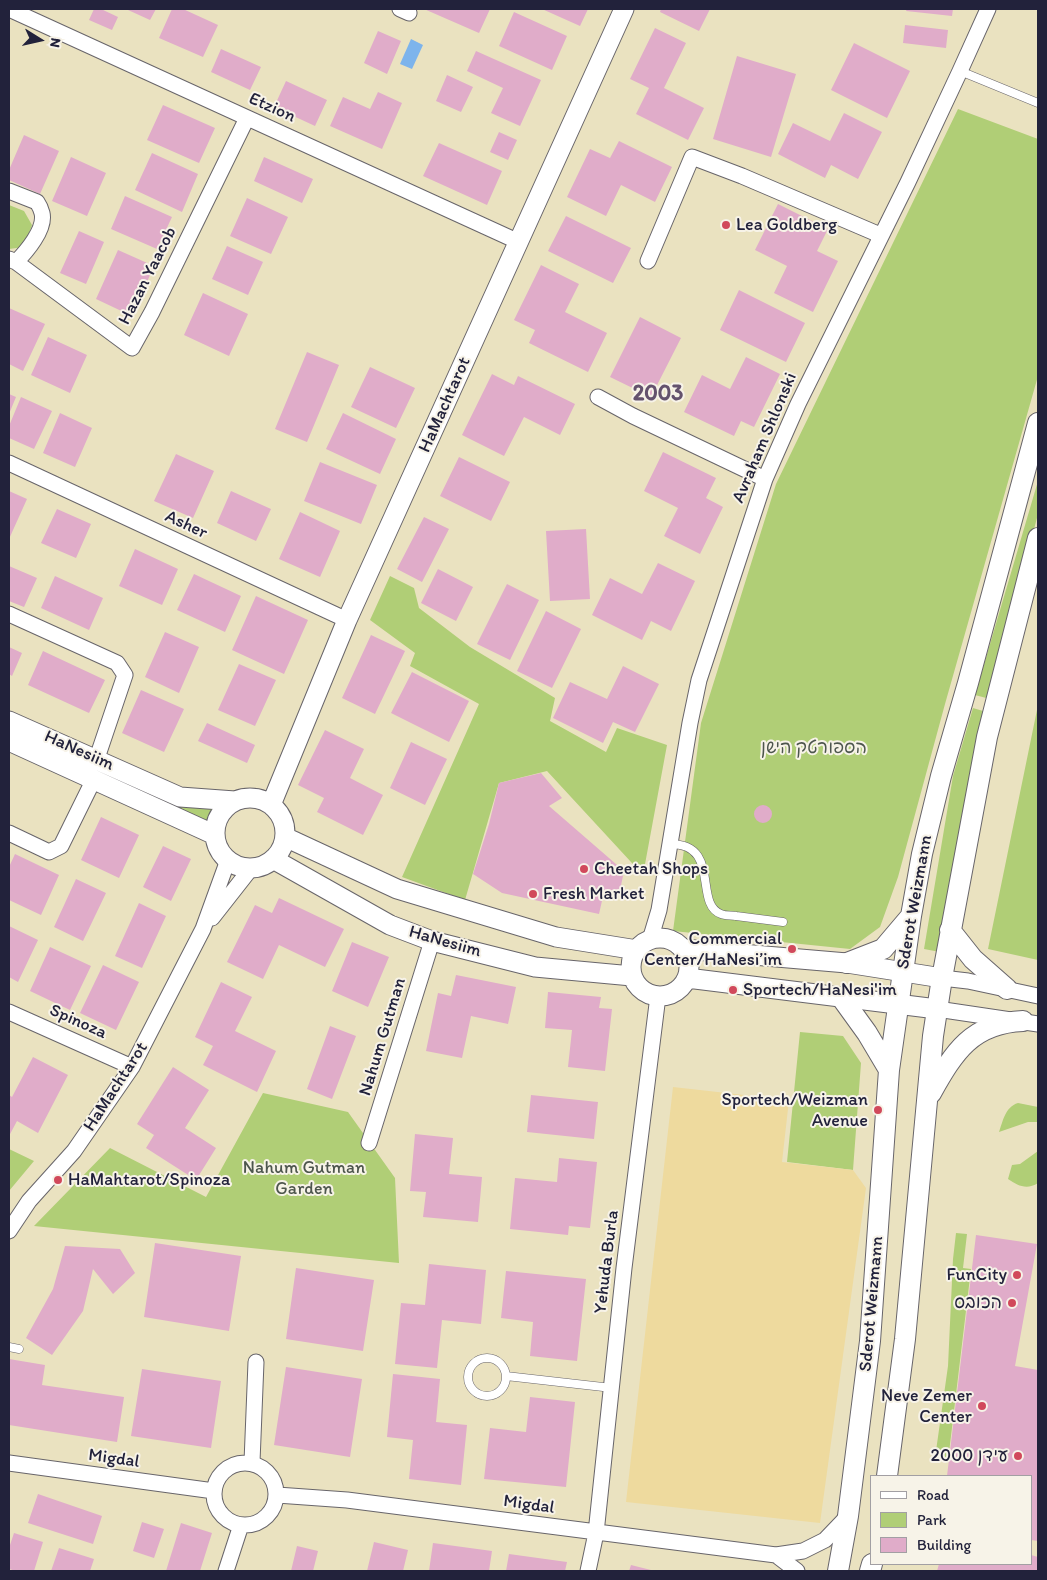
<!DOCTYPE html>
<html>
<head>
<meta charset="utf-8">
<style>
	body { margin:0 }
	#map { position:relative; width:1047px; height:1580px; overflow:hidden; background:#eae2c0; font-family:Itim,sans-serif }
	canvas { display:block }
	.frame { position:absolute; inset:0; border:10px solid #22223b; pointer-events:none }
	.legend { position:absolute; left:870px; top:1475px; width:162px; height:90px; box-sizing:border-box; background:#f7f3e8; border:1px solid #a29fa3; margin:0; padding:6px 9px; list-style:none; font-size:15px; color:#22223b }
	.legend li { display:flex; align-items:center; gap:10px; height:25px }
	.legend b { width:25px; border:1px solid #a29fa3 }
	.north { position:absolute; left:15px; top:15px; width:50px; height:50px; -webkit-text-stroke:4px #f7f3e8; paint-order:stroke; rotate:100deg; font-size:14px; font-weight:700; line-height:20px; text-align:center; color:#22223b }
	.north::after { content:''; display:block; margin:auto; width:18px; height:22px; background:#22223b; clip-path:polygon(50% 0,100% 100%,50% 72%,0 100%) }
</style>
</head>
<body>
<div id="map">
<canvas width="1047" height="1580"></canvas>
<div class="frame"></div>
<ul class="legend">
<li><b style="height:6px;background:#fff"></b>Road</li>
<li><b style="height:14px;background:#b0ce76"></b>Park</li>
<li><b style="height:14px;background:#e0acc9"></b>Building</li>
</ul>
<div class="north">N</div>
</div>
<script>
const g = document.querySelector('canvas').getContext('2d');
g.lineJoin = 'round';
function fillPath(path, color) { g.fillStyle = color; g.fill(path, 'evenodd'); }
function strokePath(path, color, width, dash) { g.strokeStyle = color; g.lineWidth = width; g.lineCap = dash ? 'butt' : 'round'; g.setLineDash(dash || []); g.stroke(path); }
function write(font, color, halo, rows, align = 'center') {
  g.font = font + ' Itim,"Playpen Sans Hebrew",sans-serif'; g.lineWidth = 4; g.setLineDash([]); g.textBaseline = 'middle'; g.strokeStyle = halo; g.fillStyle = color; for (const [text, x, y, turn = 0] of rows) {
    g.save(); g.translate(x, y); g.rotate((+turn || 0) * Math.PI / 180); g.textAlign = isNaN(turn) ? turn : align; if (halo) g.strokeText(text, 0, 0); g.fillText(text, 0, 0); g.restore();
  }
}
fillPath(new Path2D(`
	M958 109 1038 139V376L945 704 898 877 880 927 850 949 673 931 701 723 776 484Z
	M9 205 24 211 32 225 24 247 9 249Z
	M1038 481V514L990 699 975 695Z
	M390 576 414 588 419 608 470 647 555 698 550 721 606 752 617 728 667 745 643 875 547 771 499 783 465 900 402 877 479 704 410 666 415 653 370 620Z
	M1038 705V960L988 949Z
	M973 708 983 711 980 740 940 952 924 949 953 776Z
	M9 727 217 805 208 828 9 736Z
	M800 1032 843 1036 861 1063 853 1170 787 1162Z
	M263 1093 348 1112 395 1178 399 1263 34 1226 110 1148 206 1197Z
	M1018 1103 1038 1107V1122H1028L999 1132C1003 1121 1005 1107 1018 1103Z
	M9 1149 34 1161 9 1191Z
	M1038 1151V1183C1027 1190 1018 1186 1008 1179L1012 1165 1020 1164Z
	M956 1233 967 1234 963 1268 971 1269 948 1461 935 1458 948 1366 953 1259Z`), '#b0ce76');
fillPath(new Path2D(`
	M673 1087 789 1100 782 1162 853 1170 866 1188 820 1523 626 1502Z`), '#eeda9e');
fillPath(new Path2D(`
	M411 39 423 45 412 69 400 64Z`), '#7db4ec');
fillPath(new Path2D(`
	M94 9H101L118 17 112 30 89 20Z
	M129 9H156L150 20 128 10Z
	M172 9H183L218 25 203 57 159 38Z
	M424 9H490L479 33Z
	M542 9H588L580 26Z
	M661 9H710L699 31 660 12Z
	M907 9H953L952 16 906 11Z
	M514 12 567 36 552 70 499 46Z
	M905 25 948 30 946 48 903 43Z
	M655 28 686 43 664 88 704 108 688 140 636 114 649 88 630 79Z
	M378 31 401 41 387 74 364 63Z
	M854 43 910 71 887 118 831 90Z
	M221 49 261 67 250 90 211 72Z
	M476 51 541 80 520 126 491 113 503 88 467 71Z
	M737 56 796 74 771 157 713 139Z
	M447 75 473 87 461 112 436 101Z
	M286 81 327 100 315 126 274 107Z
	M378 92 402 103 382 149 330 126 343 97 370 109Z
	M163 105 215 128 199 163 147 140Z
	M844 113 882 132 858 179 831 165 825 178 778 154 793 123 830 141Z
	M499 132 517 140 508 160 490 152Z
	M24 135 59 151 40 194 9 180V170Z
	M619 141 672 167 655 202 621 185 606 216 567 197 590 149 610 158Z
	M439 143 502 171 487 205 423 176Z
	M152 153 198 174 182 212 135 190Z
	M71 157 106 173 87 216 52 201Z
	M264 157 313 179 302 203 254 181Z
	M125 196 172 217 157 249 111 229Z
	M247 198 288 217 271 254 230 236Z
	M778 204 828 229 817 251 838 261 813 312 774 293 787 266 755 250Z
	M566 216 631 248 613 283 548 251Z
	M79 231 104 242 86 284 60 273Z
	M227 246 263 262 248 295 212 279Z
	M118 250 154 266 132 316 96 299Z
	M541 265 579 284 565 312 607 333 588 372 529 343 535 330 514 320Z
	M739 290 805 323 786 362 720 330Z
	M203 293 248 314 229 356 184 335Z
	M9 308 45 324 23 371 9 364Z
	M640 317 681 338 651 397 610 377Z
	M48 337 87 355 70 393 31 375Z
	M307 352 339 365 307 442 275 429Z
	M746 357 780 374 754 427 741 421 734 436 684 412 702 375 730 389Z
	M370 367 415 388 396 428 351 407Z
	M492 374 514 385 518 376 575 404 560 435 524 417 504 456 462 435Z
	M9 394 16 397 9 414Z
	M21 397 52 411 34 449 9 438V426Z
	M60 413 92 428 75 467 43 453Z
	M343 413 396 439 380 474 326 449Z
	M663 452 716 478 706 498 723 507 700 554 664 536 678 508 644 491Z
	M176 454 214 471 193 518 154 501Z
	M459 457 510 482 491 521 440 496Z
	M320 462 377 485 361 524 304 501Z
	M9 491 27 499 9 539Z
	M231 491 271 509 256 541 217 523Z
	M57 509 91 524 76 558 41 543Z
	M300 512 340 531 320 577 279 559Z
	M424 517 449 529 422 582 397 569Z
	M586 529 590 599 550 601 546 531Z
	M135 549 178 569 162 605 119 586Z
	M658 563 695 581 671 631 651 621 642 640 592 615 610 578 642 594Z
	M9 566 37 578 24 607 9 601Z
	M438 569 473 587 456 621 421 603Z
	M194 574 241 596 225 632 177 610Z
	M55 576 103 598 89 630 41 608Z
	M507 584 539 600 510 660 477 644Z
	M256 596 308 620 284 674 232 650Z
	M546 611 581 629 552 688 517 671Z
	M165 632 199 647 179 693 145 677Z
	M371 635 405 651 375 714 342 698Z
	M9 647 22 653 12 676 9 674Z
	M43 651 105 680 89 713 28 685Z
	M239 664 276 680 255 726 218 710Z
	M623 666 659 684 635 732 613 722 603 743 553 718 570 682 607 699Z
	M412 672 469 701 449 742 391 713Z
	M141 690 184 709 164 752 122 733Z
	M207 723 255 745 247 763 198 741Z
	M325 730 364 749 350 778 383 795 363 835 317 812 324 798 298 785Z
	M411 742 447 759 425 805 390 788Z
	M541 773 562 798 549 806 624 871 619 895 604 892 599 914 502 893 473 874 489 824 499 783Z
	M754 814a9 9 0 1 1 18 0a9 9 0 1 1-18 0Z
	M101 817 139 835 119 878 81 860Z
	M163 846 191 859 171 901 143 887Z
	M15 854 59 875 41 915 9 900V867Z
	M76 879 106 893 83 941 54 927Z
	M279 898 344 929 325 967 279 945 263 979 227 962 255 905 272 913Z
	M139 903 166 916 142 968 115 956Z
	M9 926 38 940 18 982 9 977Z
	M352 942 389 957 368 1007 332 991Z
	M50 947 91 966 70 1010 30 991Z
	M103 965 139 982 116 1030 80 1013Z
	M456 975 516 987 508 1024 471 1016 462 1058 426 1051 438 993 451 996Z
	M221 982 252 997 235 1031 276 1051 257 1092 203 1065 213 1046 195 1037Z
	M548 992 601 997 599 1008 612 1009 605 1071 568 1067 572 1030 545 1028Z
	M330 1026 356 1036 332 1099 307 1089Z
	M33 1057 68 1075 38 1133 17 1121 9 1136V1095L12 1097Z
	M173 1067 209 1090 185 1128 216 1148 196 1180 146 1148 154 1135 137 1124Z
	M531 1095 598 1102 594 1139 527 1132Z
	M415 1134 453 1138 449 1174 482 1177 478 1222 423 1217 426 1192 410 1191Z
	M559 1158 597 1162 590 1228 569 1226 568 1235 510 1229 515 1178 557 1182Z
	M976 1235 1037 1244 1015 1366 1038 1370V1541L1031 1540V1476H947Z
	M155 1243 241 1256 229 1331 144 1317Z
	M65 1246 120 1249 135 1273 113 1294 93 1269 83 1311 52 1355 26 1338 53 1289Z
	M429 1264 486 1270 481 1324 442 1320 437 1368 395 1364 401 1303 425 1305Z
	M296 1268 374 1280 363 1351 286 1339Z
	M506 1271 586 1279 577 1361 530 1356 533 1322 501 1318Z
	M9 1359 45 1365 42 1385 124 1397 117 1442 9 1425Z
	M286 1367 362 1379 350 1457 274 1445Z
	M142 1369 221 1381 211 1448 131 1436Z
	M393 1374 440 1379 436 1422 467 1425 461 1485 409 1479 413 1440 387 1437Z
	M530 1397 575 1402 566 1487 484 1479 490 1428 526 1432Z
	M38 1494 102 1516 93 1544 28 1523Z
	M142 1522 164 1529 154 1558 133 1551Z
	M181 1523 212 1533 200 1571H166Z
	M14 1533 43 1542 34 1571H16L9 1569V1548Z
	M374 1542 408 1550 403 1571H367Z
	M433 1543 492 1551 489 1571H429Z
	M297 1546 318 1551 313 1571H291Z
	M59 1548 94 1559 90 1571H51Z
	M509 1554 567 1562 565 1571H506Z
	M1031 1555 1038 1557V1571H937L939 1564H1031Z
	M631 1565 655 1571H629Z`), '#e0acc9');
const service = new Path2D(`
	M960 71 1038 103
	M669 844C722 843 693 904 721 914 725 916 732 915 736 916 752 918 768 920 783 922
	M9 1347 19 1349
	M468 1377a19 19 0 1 1 38 0a19 19 0 1 1-38 0Z
	M506 1376 612 1388`);
const minor = new Path2D(`
	M9 9 519 242
	M400 9 409 13
	M9 191 37 202C39 205 41 209 42 213 46 229 26 252 16 262
	M9 259 16 262 132 348 152 312 247 118
	M648 261 692 157 742 176 880 235
	M598 397 633 416 765 479
	M9 463 347 620
	M9 614 117 663 125 675 97 758
	M9 833 49 852 61 846 94 779
	M212 918 252 867
	M650 940 659 910 690 723 699 680 765 479 798 404 908 182 960 71 988 9
	M942 978 968 981 1038 996
	M937 1009 1038 1024
	M9 1012 132 1067
	M369 1143 432 941
	M9 1231 29 1201 74 1151 132 1067 203 929 228 860
	M252 1462 256 1362
	M214 1494a31 31 0 1 1 62 0a31 31 0 1 1-62 0Z
	M9 1463 214 1491
	M277 1495 347 1500 776 1555 803 1551 825 1540 848 1516
	M776 1555 797 1571
	M226 1571 241 1525
	M588 1571 596 1533 624 1268 658 996`);
const tertiary = new Path2D(`
	M9 721 180 797 235 801
	M9 741 215 835
	M215 833a35 35 0 1 1 70 0a35 35 0 1 1-70 0Z
	M271 805 347 620 624 9
	M285 837 397 889 556 937 637 950
	M273 859 390 925 432 941 535 967 632 976
	M631 967a29 29 0 1 1 58 0a29 29 0 1 1-58 0Z
	M683 949 847 963 942 978
	M687 978 937 1009`);
const secondary = new Path2D(`
	M950 930 973 959 1007 989
	M847 963 883 949 911 916
	M841 997 867 1033 889 1070
	M931 1093C954 1052 972 1023 1023 1021
	M887 1476 905 1339 933 1036 942 978 987 737 1038 538
	M838 1571 848 1516 870 1341 889 1070 911 916 922 854 941 776 968 683 1038 423
	M870 1571 872 1564`);
strokePath(service, '#68656a', 9);
strokePath(minor, '#68656a', 17);
strokePath(tertiary, '#68656a', 21);
strokePath(secondary, '#68656a', 22);
strokePath(service, '#fff', 8);
strokePath(minor, '#fff', 15);
strokePath(tertiary, '#fff', 19);
strokePath(secondary, '#fff', 20);
for (const [x, y, r, color] of [
	[726,225,5,"#d1495b"],
	[584,869,5,"#d1495b"],
	[533,894,5,"#d1495b"],
	[792,949,5,"#d1495b"],
	[733,990,5,"#d1495b"],
	[878,1110,5,"#d1495b"],
	[58,1180,5,"#d1495b"],
	[1017,1275,5,"#d1495b"],
	[1012,1303,5,"#d1495b"],
	[982,1406,5,"#d1495b"],
	[1018,1456,5,"#d1495b"]
]) { const dot = new Path2D(); dot.arc(x, y, r, 0, 2 * Math.PI); g.fillStyle = color; g.fill(dot); strokePath(dot, '#f7f3e8', 2); }
write('18px', '#22223b', '#f7f3e8', [
	["Etzion",272,108,24],
	["Hazan Yaacob",148,276,-63],
	["HaMachtarot",445,405,-66],
	["Avraham Shlonski",765,438,-67],
	["Asher",186,525,25],
	["HaNesiim",79,751,24],
	["Sderot Weizmann",915,902,-80],
	["HaNesiim",445,942,16],
	["Spinoza",78,1022,24],
	["Nahum Gutman",383,1037,-73],
	["HaMachtarot",116,1087,-57],
	["Yehuda Burla",607,1262,-83],
	["Sderot Weizmann",872,1304,-85],
	["Migdal",114,1459,8],
	["Migdal",529,1505,8]
]);
write('18px', '#22223b', '#f7f3e8', [
	["Lea Goldberg",736,225,"left"],
	["Cheetah Shops",594,869,"left"],
	["Fresh Market",543,894,"left"],
	["Commercial",782,939],
	["Center/HaNesi’im",782,960],
	["Sportech/HaNesi'im",743,990,"left"],
	["Sportech/Weizman",868,1100],
	["Avenue",868,1121],
	["HaMahtarot/Spinoza",68,1180,"left"],
	["FunCity",1007,1275],
	["הכובס",1002,1303],
	["Neve Zemer",972,1396],
	["Center",972,1417],
	["עידן 2000",1008,1456]
], 'right');
write('18px', '#4d564d', '#f7f3e8', [
	["הספורטק הישן",814,748],
	["Nahum Gutman",304,1168],
	["Garden",304,1189]
]);
write('bold 22px', '#64526d', '#f7f3e8', [
	["2003",658,394]
]);
</script>
</body>
</html>
